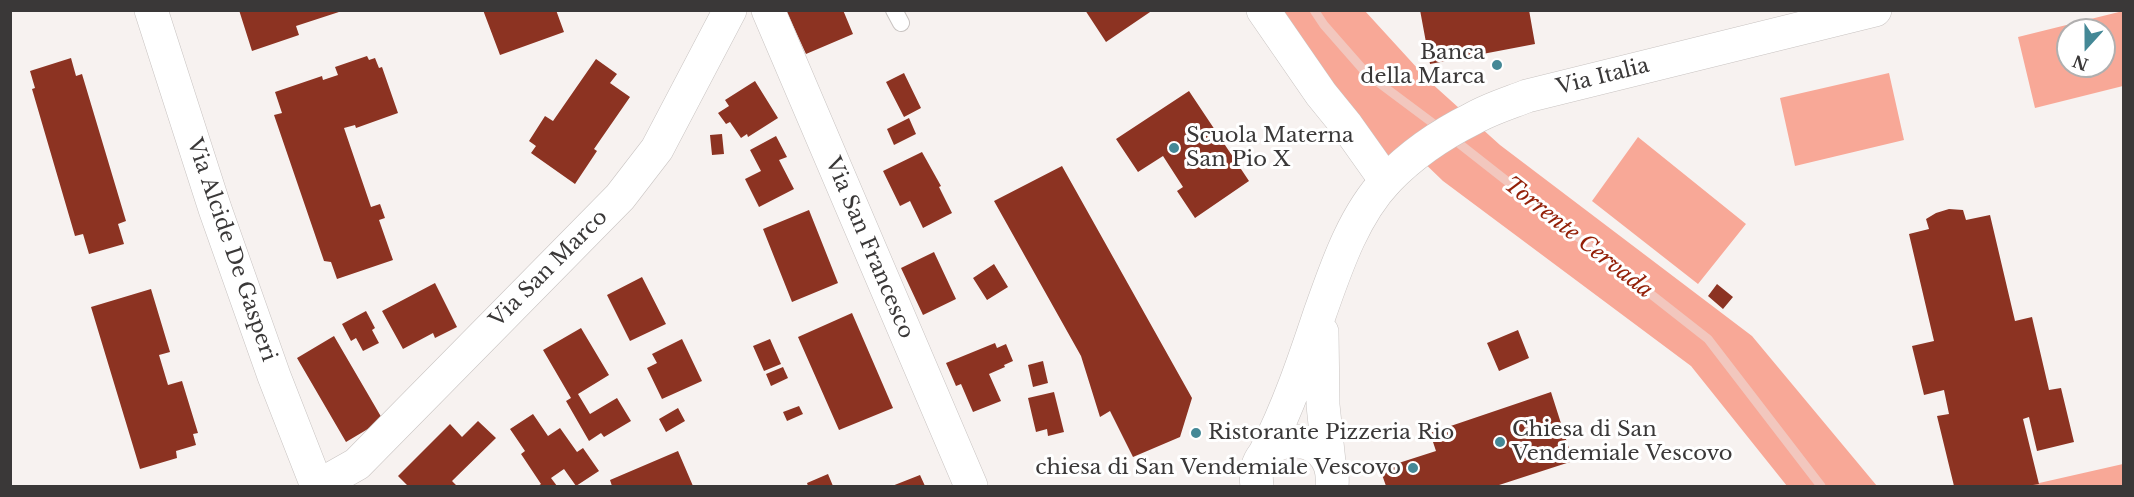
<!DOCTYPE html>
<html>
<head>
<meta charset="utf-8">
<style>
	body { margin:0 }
	#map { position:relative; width:2134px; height:497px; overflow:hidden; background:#f7f2f0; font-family:"Libre Baskerville",serif }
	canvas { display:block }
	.frame { position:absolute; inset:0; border:12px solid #3a3838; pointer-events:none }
	.north { position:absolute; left:2056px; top:18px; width:60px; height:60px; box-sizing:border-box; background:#fff; border:2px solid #b0afaf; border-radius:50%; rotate:201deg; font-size:16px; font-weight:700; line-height:24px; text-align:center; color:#3a3838 }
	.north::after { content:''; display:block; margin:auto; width:21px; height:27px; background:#448896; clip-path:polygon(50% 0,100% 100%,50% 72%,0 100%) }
</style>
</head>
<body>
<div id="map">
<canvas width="2134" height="497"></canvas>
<div class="frame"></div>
<div class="north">N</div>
</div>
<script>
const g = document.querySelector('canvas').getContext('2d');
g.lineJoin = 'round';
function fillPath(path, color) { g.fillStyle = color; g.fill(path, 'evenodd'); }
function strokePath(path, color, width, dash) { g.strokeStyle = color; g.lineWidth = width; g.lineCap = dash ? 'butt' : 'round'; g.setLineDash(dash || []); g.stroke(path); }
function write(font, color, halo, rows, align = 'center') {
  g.font = font + ' "Libre Baskerville",serif'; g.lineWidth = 6; g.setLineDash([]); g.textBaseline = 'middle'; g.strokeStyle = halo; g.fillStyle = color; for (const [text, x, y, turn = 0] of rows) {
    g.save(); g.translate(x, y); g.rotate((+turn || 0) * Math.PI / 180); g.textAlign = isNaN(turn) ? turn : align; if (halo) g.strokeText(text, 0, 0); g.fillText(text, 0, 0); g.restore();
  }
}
fillPath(new Path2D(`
	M1263 11H1365L1429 81 1500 145 1752 336 1877 486H1787L1691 366 1443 181 1416 155 1386 181Z
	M2123 11V86L2035 108 2018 37ZM2068 30H2104V66H2068Z
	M1889 73 1904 140 1795 166 1780 98Z
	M1638 137 1746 224 1698 284 1592 201Z
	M2123 464V486H2026Z`), '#f8a897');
strokePath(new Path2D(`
	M1314 10 1324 25 1367 74 1442 130
	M1452 138 1708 339 1821 486`), '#f2c7be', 9);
fillPath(new Path2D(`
	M239 10H342V11L296 26 299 35 252 51Z
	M483 10H556L564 32 500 55Z
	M786 10H843L853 34 806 54Z
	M1085 10H1153L1106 42Z
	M1420 10H1529L1535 44 1430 64Z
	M367 56 369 60 375 58 379 68 382 67 398 113 356 128 355 125 344 128 371 207 380 204 385 218 379 220 393 260 337 279 331 262 324 261 274 115 282 113 275 92 322 76 323 80 338 75 335 67Z
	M71 58 76 76 82 74 126 221 118 224 124 244 89 254 83 234 75 236 32 89 35 88 30 71Z
	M596 59 617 74 610 83 630 97 594 149 597 151 575 184 531 153 536 146 529 141 545 116 553 121Z
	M904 73 921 108 904 117 886 82Z
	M755 81 778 118 748 137 747 134 741 138 730 122 726 124 718 113 729 106 725 100Z
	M1189 91 1249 181 1195 218 1177 191 1183 187 1163 156 1138 172 1116 139Z
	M909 118 916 134 894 145 887 129Z
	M722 134 724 154 712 155 710 135Z
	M776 136 787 157 779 160 794 189 759 207 745 179 761 171 750 150Z
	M922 152 941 186 939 187 952 213 923 228 910 201 900 206 883 171Z
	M1062 166 1192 398 1180 437 1133 457 1110 411 1100 417 1081 356 994 201Z
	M1949 209 1963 210 1966 220 1990 215 2015 321 2032 317 2049 390 2061 388 2074 442 2037 451 2029 417 2023 419 2039 484 2027 486H1954L1937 416 1949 414 1944 390 1924 395 1912 346 1934 341 1909 234 1929 229 1926 219 1936 213Z
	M809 210 838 283 792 302 763 229Z
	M934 252 956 299 923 315 901 268Z
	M994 264 1008 287 987 300 973 278Z
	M642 277 666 324 630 341 607 295Z
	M435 283 457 327 435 338 433 333 403 349 382 311Z
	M1717 284 1733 297 1723 309 1708 296Z
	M151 289 170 352 159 355 168 385 182 381 198 433 193 434 196 445 176 451 177 458 140 469 91 307Z
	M366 311 375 328 372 330 379 343 363 351 356 338 351 341 342 324Z
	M852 313 893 408 839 430 798 337Z
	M581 328 609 375 578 394 590 414 617 398 631 421 604 437 601 433 589 441 566 401 571 398 543 350Z
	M1518 330 1529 358 1499 371 1487 343Z
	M334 336 383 420 346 442 297 358Z
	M682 339 702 381 662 399 647 368 657 363 652 354Z
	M770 339 781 364 764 371 753 346Z
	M995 343 997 348 1006 344 1013 361 1004 365 1005 367 989 374 1001 401 973 412 961 384 956 386 946 363Z
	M1043 361 1048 383 1033 387 1028 365Z
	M783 367 788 378 771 386 766 374Z
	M1054 392 1064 432 1048 436 1047 429 1036 432 1028 398Z
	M1551 392 1573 461 1496 486H1386L1380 469 1436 451 1430 433Z
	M799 406 803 414 787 421 783 412Z
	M678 408 685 421 666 432 659 419Z
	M533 414 548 436 560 428 577 452 583 448 599 471 576 486 564 469 551 478 557 486H538L541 484 521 454 525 451 510 429Z
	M478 421 496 438 452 481 457 486H408L398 476 450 424 462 437Z
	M678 451 693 486H612L610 480Z
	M828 474 833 486H808L807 483Z
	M920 475 925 486H892Z`), '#8c3322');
const lane = new Path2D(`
	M894 10 901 23`);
const street = new Path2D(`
	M768 10 971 486
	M1263 10 1321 94 1347 126 1386 181
	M318 486 357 464 620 197 657 149 730 10`);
const secondary = new Path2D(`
	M151 10 215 209 274 376 317 486
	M1322 332 1323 405 1329 462
	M1265 453C1288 408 1304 361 1320 313 1336 268 1353 216 1387 180 1411 155 1442 134 1472 119 1489 109 1509 103 1527 96L1875 10
	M1257 486C1248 427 1338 425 1332 486`);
strokePath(lane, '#c8c3c1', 18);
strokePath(street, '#c8c3c1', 34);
strokePath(secondary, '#c8c3c1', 34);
strokePath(lane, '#fff', 16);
strokePath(street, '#fff', 33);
strokePath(secondary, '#fff', 33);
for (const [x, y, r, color] of [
	[1497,65,6,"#448896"],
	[1174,148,6,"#448896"],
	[1196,433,6,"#448896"],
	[1500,442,6,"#448896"],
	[1413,468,6,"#448896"]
]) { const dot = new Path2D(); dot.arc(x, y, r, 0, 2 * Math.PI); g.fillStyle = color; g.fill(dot); strokePath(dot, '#fff', 2); }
write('21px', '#3a3838', '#fff', [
	["Banca",1485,53,"right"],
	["della Marca",1485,77,"right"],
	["Scuola Materna",1186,136],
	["San Pio X",1186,160],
	["Chiesa di San",1512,430],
	["Vendemiale Vescovo",1512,454],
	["Ristorante Pizzeria Rio",1208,433],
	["chiesa di San Vendemiale Vescovo",1401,468,"right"]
], 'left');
write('21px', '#3a3838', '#fff', [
	["Via Italia",1603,77,-14],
	["Via San Francesco",869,248,67],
	["Via Alcide De Gasperi",231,250,71],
	["Via San Marco",549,269,-45]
]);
write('italic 22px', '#931f07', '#fff', [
	["Torrente Cervada",1578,238,38]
]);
</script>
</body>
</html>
